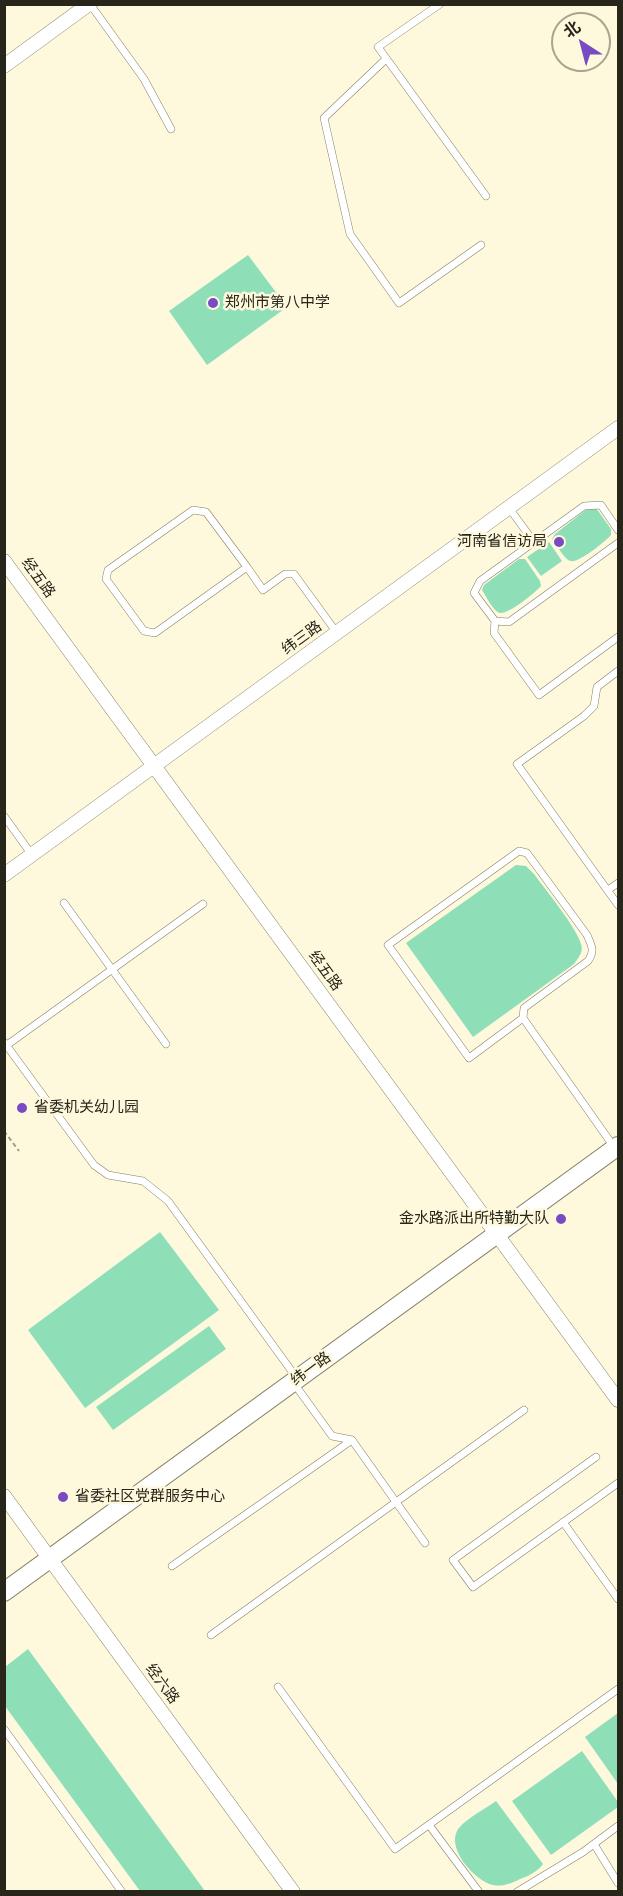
<!DOCTYPE html>
<html>
<head>
<meta charset="utf-8">
<style>
	body { margin:0 }
	#map { position:relative; width:623px; height:1896px; overflow:hidden; background:#fef8dc; font-family:"IBM Plex Sans","Noto Sans SC",sans-serif }
	canvas { display:block }
	.frame { position:absolute; inset:0; border:6px solid #28261b; pointer-events:none }
	.north { position:absolute; left:551px; top:12px; width:60px; height:60px; box-sizing:border-box; background:#fef8dc; border:2px solid #a8a48f; border-radius:50%; rotate:324deg; font-size:16px; font-weight:700; line-height:24px; text-align:center; color:#28261b }
	.north::after { content:''; display:block; margin:auto; width:21px; height:27px; background:#794bc3; clip-path:polygon(50% 0,100% 100%,50% 72%,0 100%) }
</style>
</head>
<body>
<div id="map">
<canvas width="623" height="1896"></canvas>
<div class="frame"></div>
<div class="north">北</div>
</div>
<script>
const g = document.querySelector('canvas').getContext('2d');
g.lineJoin = 'round';
function fillPath(path, color) { g.fillStyle = color; g.fill(path, 'evenodd'); }
function strokePath(path, color, width, dash) { g.strokeStyle = color; g.lineWidth = width; g.lineCap = dash ? 'butt' : 'round'; g.setLineDash(dash || []); g.stroke(path); }
function write(font, color, halo, rows, align = 'center') {
  g.font = font + ' "IBM Plex Sans","Noto Sans SC",sans-serif'; g.lineWidth = 5; g.setLineDash([]); g.textBaseline = 'middle'; g.strokeStyle = halo; g.fillStyle = color; for (const [text, x, y, turn = 0] of rows) {
    g.save(); g.translate(x, y); g.rotate((+turn || 0) * Math.PI / 180); g.textAlign = isNaN(turn) ? turn : align; if (halo) g.strokeText(text, 0, 0); g.fillText(text, 0, 0); g.restore();
  }
}
fillPath(new Path2D(`
	M248 255 287 307 207 365 169 311Z
	M596 508 611 529V535C606 541 579 563 571 561 564 560 557 544 552 539L555 534 587 509Z
	M549 542 562 561 541 576 527 557Z
	M519 559H525L540 581 541 586C535 593 509 614 500 613 493 611 486 596 482 590L484 585Z
	M516 865 526 866 534 874C545 889 577 928 581 944 584 952 578 958 574 964L473 1037 406 943Z
	M160 1232 219 1310 85 1408 28 1330Z
	M209 1326 226 1349 113 1430 96 1407Z
	M28 1649 205 1891H140L5 1706V1667Z
	M618 1713V1784L585 1737Z
	M582 1751 618 1802V1807L551 1855 512 1801Z
	M496 1801 543 1864C538 1871 529 1876 520 1879 512 1883 503 1887 493 1885 475 1881 444 1847 459 1828 467 1818 485 1809 496 1801Z`), '#8edfb8');
const service = new Path2D(`
	M90 4 144 79 171 129
	M440 4 378 47 486 196
	M386 59 324 118 350 234 399 303 481 245
	M509 508 534 542
	M193 510 206 512 247 567 155 633 144 631 106 579 108 570Z
	M618 530 601 505 584 506 480 581 474 593 495 621 509 622 618 543
	M247 567 263 590 285 574H294L337 633
	M495 621 494 633 539 695 618 637
	M618 671 597 687 594 706 584 716 517 764 618 905
	M4 816 32 855
	M608 890 618 883
	M64 903 166 1044
	M523 1018 469 1058 388 945 519 851 527 853 587 935C592 946 595 951 588 961L524 1008 523 1018 614 1147
	M4 1042 94 1165 108 1175 143 1181 168 1201 296 1377
	M7 1045 203 904
	M293 1382 332 1436 352 1440 425 1543
	M596 1457 453 1560 473 1587 618 1483
	M563 1522 618 1599
	M172 1566 352 1440
	M211 1635 524 1410
	M278 1687 395 1849 618 1689
	M4 1729 122 1892
	M429 1825 479 1892
	M594 1844 618 1883
	M517 1892 583 1852 618 1826`);
const minor = new Path2D(`
	M4 66 89 4
	M4 561 618 1400
	M4 875 618 428
	M4 1496 293 1892`);
const tertiary = new Path2D(`
	M4 1592 618 1146`);
strokePath(service, '#837e65', 8);
strokePath(minor, '#837e65', 15);
strokePath(tertiary, '#837e65', 20);
strokePath(new Path2D(`
	M4 1131 19 1151`), '#a39e8a', 2, [4.5, 3]);
strokePath(service, '#fff', 7);
strokePath(minor, '#fff', 14);
strokePath(tertiary, '#fff', 18);
for (const [x, y, r, color] of [
	[213,303,6,"#794bc3"],
	[559,542,6,"#794bc3"],
	[22,1108,6,"#794bc3"],
	[561,1219,6,"#794bc3"],
	[63,1497,6,"#794bc3"]
]) { const dot = new Path2D(); dot.arc(x, y, r, 0, 2 * Math.PI); g.fillStyle = color; g.fill(dot); strokePath(dot, '#fef8dc', 2); }
write('15px', '#28261b', '#fef8dc', [
	["郑州市第八中学",225,303],
	["河南省信访局",547,542,"right"],
	["省委机关幼儿园",34,1108],
	["金水路派出所特勤大队",549,1219,"right"],
	["省委社区党群服务中心",75,1497]
], 'left');
write('15px', '#28261b', '#fef8dc', [
	["经五路",38,578,54],
	["纬三路",302,638,-36],
	["经五路",325,971,54],
	["纬一路",311,1369,-36],
	["经六路",162,1684,54]
]);
</script>
</body>
</html>
